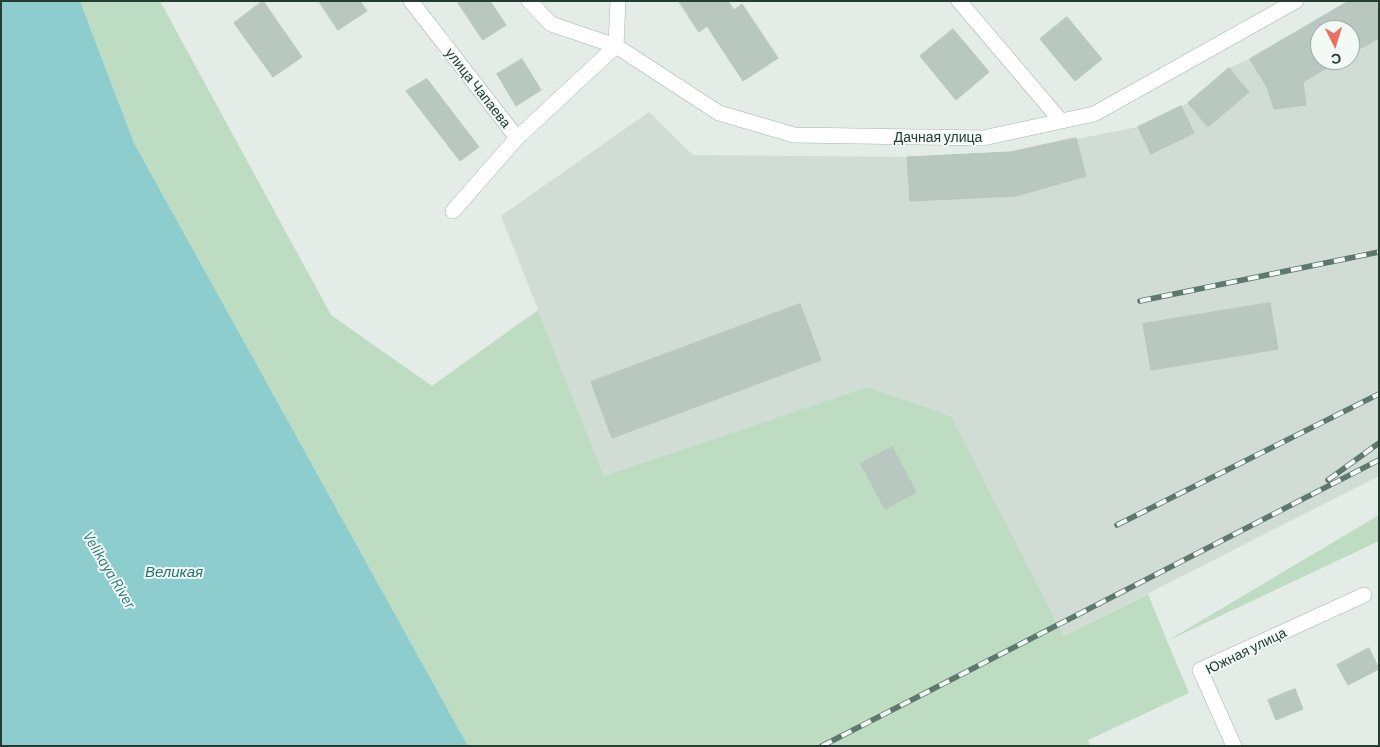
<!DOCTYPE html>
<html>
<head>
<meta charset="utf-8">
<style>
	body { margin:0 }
	#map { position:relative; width:1380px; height:747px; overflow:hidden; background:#e3ece7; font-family:Barlow,sans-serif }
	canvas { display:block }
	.frame { position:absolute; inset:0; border:2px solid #243c32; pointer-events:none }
	.north { position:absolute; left:1310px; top:20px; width:50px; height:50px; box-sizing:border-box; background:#f3f9f5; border:1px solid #a0ada7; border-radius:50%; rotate:175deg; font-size:14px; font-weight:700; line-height:20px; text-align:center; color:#243c32 }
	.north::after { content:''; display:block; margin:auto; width:18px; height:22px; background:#eb7062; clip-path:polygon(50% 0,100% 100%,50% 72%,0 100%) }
</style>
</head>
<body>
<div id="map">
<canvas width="1380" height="747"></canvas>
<div class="frame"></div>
<div class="north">С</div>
</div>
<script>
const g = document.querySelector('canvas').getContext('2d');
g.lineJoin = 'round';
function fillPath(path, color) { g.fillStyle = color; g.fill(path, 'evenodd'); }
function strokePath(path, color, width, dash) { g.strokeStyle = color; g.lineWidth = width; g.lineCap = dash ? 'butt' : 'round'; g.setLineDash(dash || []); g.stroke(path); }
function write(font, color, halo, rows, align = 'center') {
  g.font = font + ' Barlow,sans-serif'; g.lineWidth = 4; g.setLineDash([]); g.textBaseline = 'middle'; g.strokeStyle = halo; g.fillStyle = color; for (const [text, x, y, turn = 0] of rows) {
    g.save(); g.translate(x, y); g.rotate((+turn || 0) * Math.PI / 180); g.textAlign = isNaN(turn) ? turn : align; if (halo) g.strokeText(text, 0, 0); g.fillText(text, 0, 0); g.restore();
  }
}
fillPath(new Path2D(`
	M1379 1V476L1064 636 951 416 867 387 604 476 501 216 649 112 693 155 907 157 1010 152 1138 127 1188 103 1229 68ZM1320 30H1350V60H1320Z`), '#d1dcd5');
fillPath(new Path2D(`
	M80 1H160L331 315 432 386 538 310 604 476 867 387 951 416 1064 636 1148 594 1167 641 1379 515V541L1167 641 1189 693 1088 740 1090 746H468L134 143Z`), '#bddcc1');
fillPath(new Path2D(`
	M1 1H80L134 143 468 746H1Z`), '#8ecdce');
const building = new Path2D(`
	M263 1 302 57 273 77 234 23Z
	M319 1H360L367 11 338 30Z
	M457 1H490L506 25 483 40Z
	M679 1H728L734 10 742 4 778 58 743 81 707 26 699 32Z
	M1349 1H1379V38L1350 54V30H1320V60H1340L1303 82 1306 105 1274 109 1268 89 1250 59Z
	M1067 17 1102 59 1075 81 1040 39Z
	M953 29 989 72 956 100 920 56Z
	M522 59 541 90 516 106 497 74Z
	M1229 68 1249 92 1208 127 1188 103Z
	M427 79 479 147 460 161 406 91Z
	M1181 106 1194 133 1151 154 1138 127Z
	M1076 138 1086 176 1016 196 910 201 907 157 1010 152Z
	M1270 303 1278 349 1151 370 1143 324Z
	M800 304 821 360 612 438 591 382Z
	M892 447 916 492 885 509 861 464Z
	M1369 648 1379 669 1348 685 1337 665Z
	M1295 689 1303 709 1276 720 1268 700Z`);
fillPath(building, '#b8c7bf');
strokePath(building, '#b6c5bd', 1);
const minor = new Path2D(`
	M411 1 517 138 616 46 551 24 529 1
	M618 1 616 46 719 113 794 135 983 138 1094 114 1296 1
	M959 1 1061 121
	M453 211 517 138
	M1234 746 1200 670 1364 595`);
strokePath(minor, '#a6b4ad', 16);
strokePath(minor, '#fff', 15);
const rail = new Path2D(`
	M1140 301 1379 252
	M1328 480 1379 443
	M1117 525 1379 394
	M822 746 1379 460`);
strokePath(rail, '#5e786d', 5.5);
strokePath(rail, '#f3f9f5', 4, [11]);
write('14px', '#243c32', '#f3f9f5', [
	["улица Чапаева",478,88,52],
	["Дачная улица",938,137],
	["Южная улица",1246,651,-26]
]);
write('italic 15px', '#217375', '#f3f9f5', [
	["Velikaya River",109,570,59],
	["Великая",174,572]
]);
</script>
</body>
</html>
